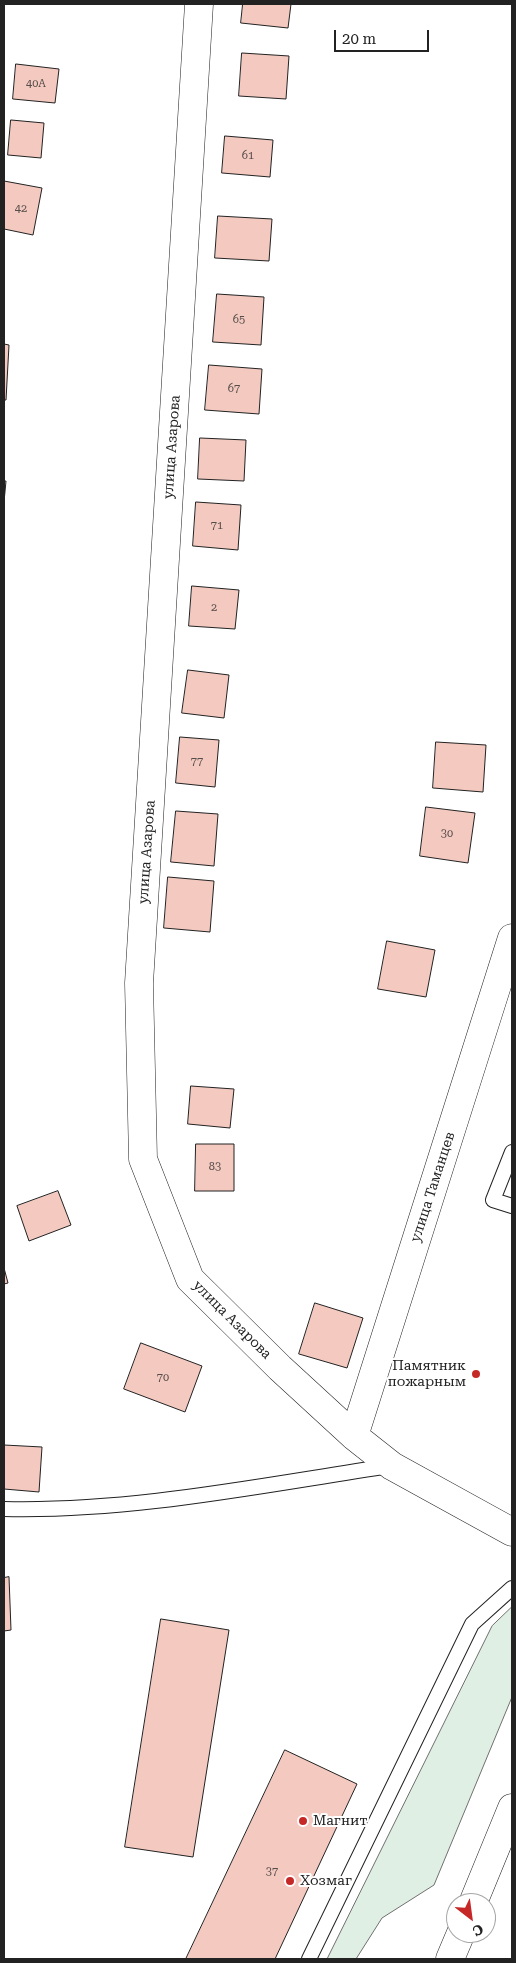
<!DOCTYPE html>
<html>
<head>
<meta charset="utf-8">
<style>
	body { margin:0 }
	#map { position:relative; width:516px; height:1963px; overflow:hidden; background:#fff; font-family:"Roboto Serif",serif }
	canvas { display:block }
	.frame { position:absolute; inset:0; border:5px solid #222; pointer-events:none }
	.north { position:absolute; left:446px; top:1893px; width:50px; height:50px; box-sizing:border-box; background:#fff; border:1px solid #a7a7a7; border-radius:50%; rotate:150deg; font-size:14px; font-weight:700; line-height:20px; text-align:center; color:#222 }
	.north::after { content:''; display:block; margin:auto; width:18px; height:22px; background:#c62828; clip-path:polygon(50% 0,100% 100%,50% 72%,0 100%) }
	.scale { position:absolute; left:334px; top:30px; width:95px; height:22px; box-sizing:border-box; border:2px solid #222; border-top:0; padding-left:6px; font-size:15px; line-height:18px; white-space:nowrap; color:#222; -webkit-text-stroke:4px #fff; paint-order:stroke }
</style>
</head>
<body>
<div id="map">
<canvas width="516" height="1963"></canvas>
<div class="frame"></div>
<div class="north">С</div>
<div class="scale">20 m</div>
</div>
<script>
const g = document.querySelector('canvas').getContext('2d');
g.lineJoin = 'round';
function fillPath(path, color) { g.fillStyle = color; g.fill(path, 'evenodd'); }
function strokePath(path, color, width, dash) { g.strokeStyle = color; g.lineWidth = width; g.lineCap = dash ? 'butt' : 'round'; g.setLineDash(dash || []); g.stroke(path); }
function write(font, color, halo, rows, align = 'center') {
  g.font = font + ' "Roboto Serif",serif'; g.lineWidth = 4; g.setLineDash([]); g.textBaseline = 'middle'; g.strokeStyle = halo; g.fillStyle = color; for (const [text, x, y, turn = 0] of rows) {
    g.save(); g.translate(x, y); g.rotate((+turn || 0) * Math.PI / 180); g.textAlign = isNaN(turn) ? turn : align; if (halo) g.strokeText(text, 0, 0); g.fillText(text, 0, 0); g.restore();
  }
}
const green = new Path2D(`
	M512 1607V1697L434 1885 382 1918 356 1959H327L492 1626Z`);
fillPath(green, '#e0efe3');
strokePath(green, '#6f6f6f', 1);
const building = new Path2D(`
	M243 4H291L288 28 241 23Z
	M242 53 289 56 286 99 239 96Z
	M16 64 59 69 55 103 13 99Z
	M11 120 44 123 41 158 8 155Z
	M225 136 273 140 270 177 222 173Z
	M4 181 42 188 33 235 4 229Z
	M218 216 272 219 269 261 215 258Z
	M217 294 264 297 261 345 213 342Z
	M4 344 9 345 6 400H4Z
	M209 365 262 369 259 414 205 410Z
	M200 438 246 440 244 481 198 479Z
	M4 481H6L4 502Z
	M196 502 241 505 238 550 193 546Z
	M192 586 239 590 235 629 189 626Z
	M188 670 229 675 224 718 182 713Z
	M180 737 219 740 215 787 176 783Z
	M436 742 486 745 483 792 433 788Z
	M426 807 475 813 468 863 420 856Z
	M176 811 218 814 214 866 171 862Z
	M168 877 214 881 210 932 164 928Z
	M387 941 435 950 426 997 378 989Z
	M191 1086 234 1089 230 1128 188 1124Z
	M196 1144H234V1191H195Z
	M58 1191 71 1225 29 1241 17 1206Z
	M4 1268 8 1283 4 1284Z
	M315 1303 363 1318 347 1368 299 1354Z
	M141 1343 202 1366 185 1412 124 1389Z
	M4 1445 42 1447 39 1492 4 1489Z
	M9 1577 11 1630 4 1631V1578Z
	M161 1619 229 1630 193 1857 125 1847Z
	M285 1750 357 1784 275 1959H186Z`);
fillPath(building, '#f3c9c0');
strokePath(building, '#222', 1);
const lane = new Path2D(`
	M512 1152 493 1200 512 1206
	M4 1509C133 1512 262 1485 390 1466
	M309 1959 472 1624 512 1588`);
const street = new Path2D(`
	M199 4 139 983 143 1159 190 1279 280 1368 354 1436 392 1466 512 1532
	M354 1436 512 938`);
const secondary = new Path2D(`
	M473 1903 512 1808
	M450 1959 461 1933`);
strokePath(lane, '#222', 16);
strokePath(street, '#222', 29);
strokePath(secondary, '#222', 29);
strokePath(lane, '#fff', 14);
strokePath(street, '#fff', 28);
strokePath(secondary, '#fff', 28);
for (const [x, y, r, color] of [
	[476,1374,5,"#c62828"],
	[303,1821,5,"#c62828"],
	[290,1881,5,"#c62828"]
]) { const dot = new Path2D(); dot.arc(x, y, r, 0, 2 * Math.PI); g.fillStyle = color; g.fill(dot); strokePath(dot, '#fff', 2); }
write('11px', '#564c4a', null, [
	["40А",36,84],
	["61",248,156],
	["42",21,209],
	["65",239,320],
	["67",234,389],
	["71",217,526],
	["2",214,608],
	["77",197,762],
	["30",447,834],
	["83",215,1167],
	["70",163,1378],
	["37",272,1872]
]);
write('14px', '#222', '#fff', [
	["улица Азарова",172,447,-86],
	["улица Азарова",147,852,-86],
	["улица Таманцев",433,1187,-72],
	["улица Азарова",232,1320,45]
]);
write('14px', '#222', '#fff', [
	["Памятник",466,1366,"right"],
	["пожарным",466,1382,"right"],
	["Магнит",313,1821],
	["Хозмаг",300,1881]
], 'left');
</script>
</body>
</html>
